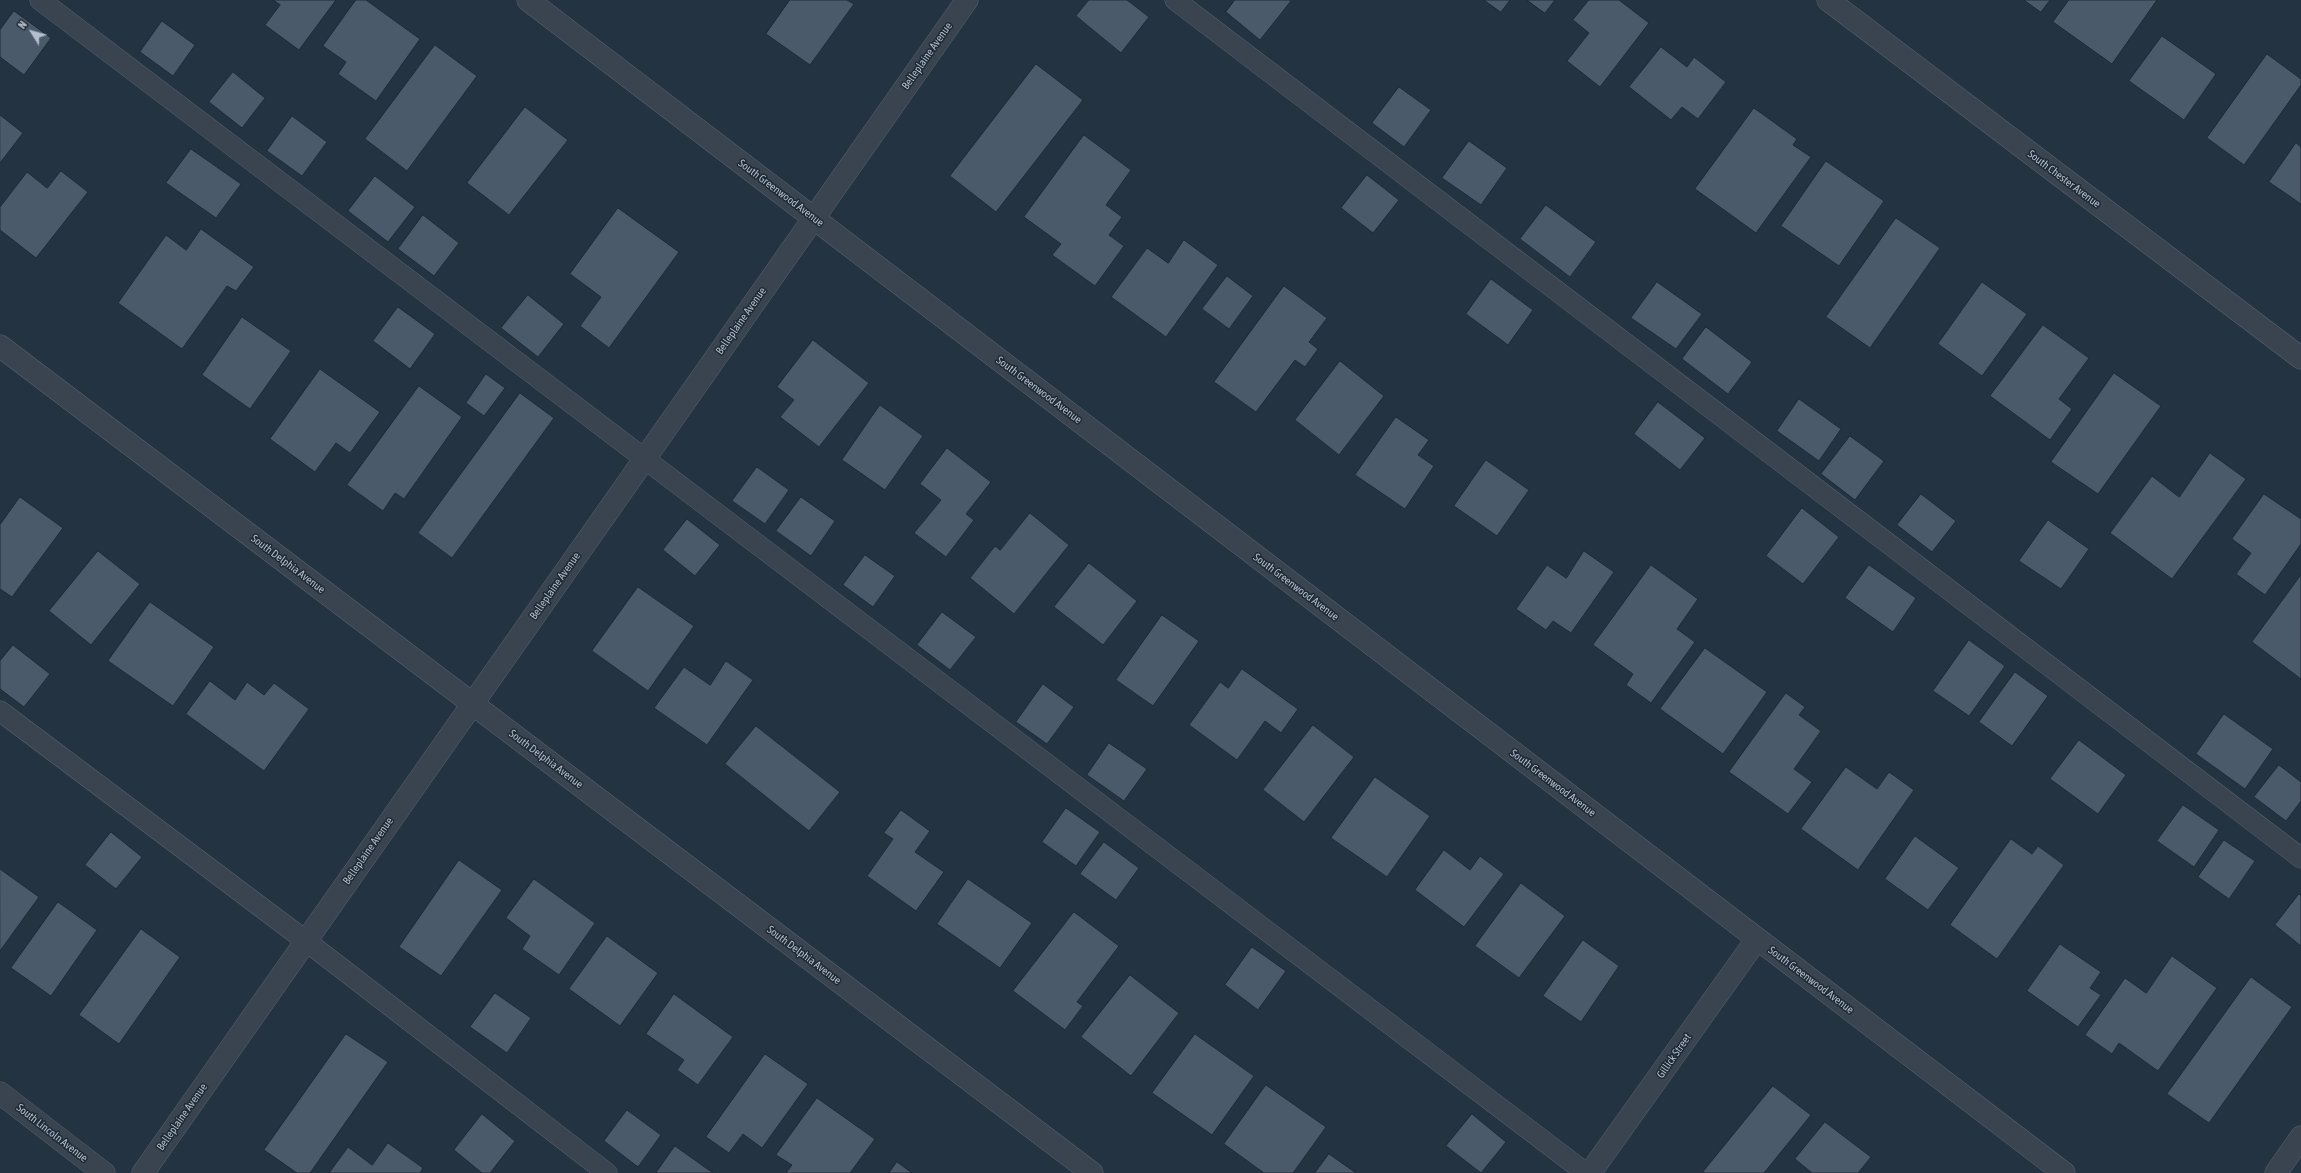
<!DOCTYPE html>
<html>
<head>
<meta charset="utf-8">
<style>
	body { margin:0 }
	#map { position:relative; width:2301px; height:1173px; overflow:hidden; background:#243341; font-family:"Asap Condensed",sans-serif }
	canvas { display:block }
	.north { position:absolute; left:12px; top:12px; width:40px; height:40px; -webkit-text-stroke:3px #1d2936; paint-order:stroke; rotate:307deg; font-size:11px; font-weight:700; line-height:16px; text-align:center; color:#b5bfcb }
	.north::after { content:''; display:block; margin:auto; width:14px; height:18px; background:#b5bfcb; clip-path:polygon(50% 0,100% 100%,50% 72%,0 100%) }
</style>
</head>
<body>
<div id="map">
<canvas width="2301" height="1173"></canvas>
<div class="north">N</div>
</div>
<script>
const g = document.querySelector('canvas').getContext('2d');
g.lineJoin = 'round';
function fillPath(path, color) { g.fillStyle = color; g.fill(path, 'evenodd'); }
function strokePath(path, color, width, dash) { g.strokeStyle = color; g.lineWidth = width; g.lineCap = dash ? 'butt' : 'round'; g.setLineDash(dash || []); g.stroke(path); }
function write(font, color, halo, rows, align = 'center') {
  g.font = font + ' "Asap Condensed",sans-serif'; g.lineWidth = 3; g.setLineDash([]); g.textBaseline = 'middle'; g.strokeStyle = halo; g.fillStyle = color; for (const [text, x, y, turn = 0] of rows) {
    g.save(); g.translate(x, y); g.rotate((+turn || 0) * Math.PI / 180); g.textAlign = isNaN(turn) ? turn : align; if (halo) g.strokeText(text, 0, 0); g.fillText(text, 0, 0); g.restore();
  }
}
const building = new Path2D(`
	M273 0H336L299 50 265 25 280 5Z
	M356 0H366L420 39 376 101 338 74 346 62 323 46Z
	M790 0H847L854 4 810 65 766 34Z
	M1089 0H1127L1149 17 1121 53 1076 16Z
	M1235 0H1289L1291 1 1260 40 1226 12Z
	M1484 0H1510L1501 12Z
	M1527 0H1555L1545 13Z
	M1589 0H1619L1649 23 1600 87 1567 61 1589 33 1573 20Z
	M2024 0H2050L2041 12Z
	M2069 0H2157L2112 64 2053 22Z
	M14 11 51 38 24 75 0 57V30Z
	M162 21 195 45 173 76 140 52Z
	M2162 36 2216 74 2184 120 2129 81Z
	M435 45 477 76 407 171 365 139Z
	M1661 47 1687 67 1694 57 1726 82 1698 119 1682 107 1671 120 1629 87Z
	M2267 54 2301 79V85L2244 165 2207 138Z
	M1036 64 1083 100 996 212 950 176Z
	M233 72 265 98 242 128 209 102Z
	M1399 87 1431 110 1404 147 1372 123Z
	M525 107 568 140 509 215 467 183Z
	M1754 108 1797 139 1793 145 1811 157 1756 233 1695 189Z
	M0 115 23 133 0 163Z
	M292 116 327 142 302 176 267 151Z
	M1084 135 1131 170 1106 205 1122 217 1109 235 1124 246 1095 286 1052 255 1061 244 1024 217Z
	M1469 141 1507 168 1481 205 1442 178Z
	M2296 143 2301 147V204L2269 182Z
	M191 149 241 184 216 218 166 183Z
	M1826 161 1884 201 1839 266 1781 226Z
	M61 171 88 192 36 258 0 230V207L27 172 47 188Z
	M1367 175 1399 200 1373 233 1341 208Z
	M375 176 415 207 388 242 348 211Z
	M1546 205 1596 242 1570 277 1520 239Z
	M618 208 679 252 609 348 580 326 601 297 570 274Z
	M423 215 459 243 434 276 398 249Z
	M1896 218 1940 248 1870 348 1826 317Z
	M201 229 254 267 236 291 227 286 182 349 118 303 166 235 186 250Z
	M1184 240 1218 265 1166 337 1111 297 1147 248 1168 263Z
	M1227 276 1253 296 1229 329 1202 309Z
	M1491 279 1533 310 1508 345 1466 314Z
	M1657 282 1702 314 1676 349 1631 318Z
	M1982 282 2027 314 1982 376 1938 344Z
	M1284 286 1327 318 1309 342 1318 349 1305 367 1295 360 1256 412 1214 382Z
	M528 295 564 324 538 357 501 328Z
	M398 307 435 334 410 369 373 341Z
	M242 317 291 351 250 409 202 375Z
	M2043 325 2089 358 2059 399 2072 409 2050 440 1990 396Z
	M1706 327 1752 362 1728 394 1682 359Z
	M813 340 869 383 819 447 780 417 794 400 777 387Z
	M1340 361 1384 396 1339 455 1295 420Z
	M320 369 380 412 350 453 336 443 315 472 270 439Z
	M2114 373 2161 406 2098 494 2051 462Z
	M486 374 505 388 484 416 466 403Z
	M419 386 462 417 404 499 395 493 383 511 347 485Z
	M520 393 554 418 452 558 418 533Z
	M1799 399 1841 429 1819 461 1777 431Z
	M1658 402 1705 438 1680 470 1634 434Z
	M880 405 923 436 885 490 842 460Z
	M1396 417 1429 440 1418 455 1434 466 1405 509 1355 475Z
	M1850 436 1884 461 1855 500 1821 474Z
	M947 448 991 482 966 514 974 520 946 557 914 533 941 500 920 484Z
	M2210 453 2246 479 2172 579 2110 533 2152 476 2179 497Z
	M1486 460 1529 490 1497 536 1454 506Z
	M757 467 789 490 765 524 732 501Z
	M1921 494 1956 521 1932 552 1897 525Z
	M2264 494 2301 519V544L2265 595 2236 574 2251 553 2232 539Z
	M20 497 63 528 12 597 0 589V525Z
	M801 497 835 521 811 556 776 531Z
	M1802 508 1839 537 1803 584 1766 556Z
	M1030 513 1069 545 1014 614 970 578 995 546 1000 550Z
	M687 519 720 545 695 576 663 550Z
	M2048 520 2089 549 2061 589 2019 561Z
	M98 551 140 584 91 645 49 611Z
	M1584 551 1614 572 1571 633 1553 621 1546 630 1516 609 1547 565 1566 578Z
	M865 555 895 576 873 607 843 585Z
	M1089 563 1137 601 1103 645 1054 607Z
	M1651 565 1698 599 1677 629 1695 642 1651 703 1626 685 1633 674 1593 645Z
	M1869 565 1916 598 1893 632 1845 598Z
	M2301 575V679L2252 642Z
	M638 587 694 626 648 691 592 651Z
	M150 602 214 647 173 706 108 661Z
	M942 612 976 637 950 670 917 645Z
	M1162 615 1199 641 1153 706 1116 680Z
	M1969 640 2005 666 1969 716 1933 691Z
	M13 645 50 674 24 707 0 689V661Z
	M1705 648 1767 692 1723 754 1660 709Z
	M726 661 753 680 707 745 654 708 684 667 710 685Z
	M1242 669 1298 709 1281 733 1265 721 1237 760 1189 725 1220 682 1228 688Z
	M2015 672 2048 696 2012 746 1979 722Z
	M210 681 235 700 247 682 264 695 274 683 309 709 264 771 186 714Z
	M1043 684 1074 707 1047 744 1016 722Z
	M1786 693 1805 707 1799 715 1821 731 1794 769 1812 782 1788 814 1729 772Z
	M2224 714 2273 749 2245 789 2196 754Z
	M1313 725 1354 757 1304 822 1263 790Z
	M756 726 840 792 809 831 725 764Z
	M2079 740 2126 775 2098 814 2050 779Z
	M1109 743 1147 769 1124 801 1087 775Z
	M2279 765 2301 782V801L2286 821 2254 797Z
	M1846 767 1877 789 1889 772 1914 790 1858 870 1801 829Z
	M1375 777 1430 816 1387 877 1331 838Z
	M2183 805 2219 830 2194 867 2157 841Z
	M1066 808 1100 832 1076 866 1042 842Z
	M901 810 930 831 915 852 944 872 916 911 867 876 893 839 884 833Z
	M111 832 142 857 116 889 85 865Z
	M1915 836 1959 868 1928 910 1885 879Z
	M2011 839 2032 854 2038 846 2064 865 1997 959 1950 925Z
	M2224 840 2255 861 2229 899 2198 877Z
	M1104 842 1139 868 1116 900 1080 874Z
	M1444 850 1470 870 1480 856 1504 874 1464 927 1415 890Z
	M459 860 502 890 441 976 399 947Z
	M0 869 39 897 0 951Z
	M534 879 595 923 559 975 522 949 530 936 506 918Z
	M968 879 1032 923 1000 968 937 924Z
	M1521 883 1565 916 1519 978 1475 946Z
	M2299 894 2301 896V946L2275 925Z
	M58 902 97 930 51 996 11 968Z
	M1074 912 1119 946 1077 1002 1083 1006 1065 1030 1013 991Z
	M141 929 180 957 119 1044 79 1015Z
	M607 936 658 973 620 1026 569 989Z
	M1583 940 1619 966 1581 1022 1543 996Z
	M2060 944 2101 972 2090 988 2101 995 2078 1027 2027 991Z
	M1252 947 1286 971 1258 1010 1225 985Z
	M2172 956 2217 988 2158 1071 2119 1043 2112 1054 2085 1035 2125 978 2146 993Z
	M1130 975 1179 1013 1131 1076 1081 1037Z
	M2251 977 2292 1007 2209 1123 2167 1094Z
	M495 993 531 1018 507 1053 470 1027Z
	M674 994 733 1037 698 1085 677 1070 684 1060 646 1034Z
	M346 1034 388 1062 310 1173H297L264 1150Z
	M1195 1034 1254 1076 1212 1135 1152 1093Z
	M765 1054 808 1084 762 1148 743 1134 729 1153 706 1137Z
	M1266 1085 1326 1127 1293 1173H1264L1224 1144Z
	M1773 1086 1811 1115 1764 1173H1705L1703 1172Z
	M817 1098 875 1139 850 1173H786L792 1165 776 1155Z
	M627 1110 661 1135 638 1167 604 1141Z
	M482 1114 515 1141 490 1173H482L454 1150Z
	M1472 1114 1506 1142 1481 1173 1446 1146Z
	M1825 1122 1871 1157 1858 1173H1812L1795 1159Z
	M388 1143 423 1168 420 1173H329L348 1147 372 1165Z
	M675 1146 713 1173H656Z
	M1329 1154 1356 1173H1315Z
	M897 1162 912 1173H889Z`);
fillPath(building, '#4a5a6a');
strokePath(building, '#1f2b38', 1);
const lane = new Path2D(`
	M40 0 1586 1173
	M1175 0 2301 858
	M0 711 306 941 607 1173`);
const street = new Path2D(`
	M528 0 2064 1173
	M1828 0 2301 358
	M0 346 1092 1173
	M0 1093 104 1173
	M143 1173 967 0
	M1590 1173 1757 939
	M2276 1173 2301 1137`);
strokePath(lane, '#57626e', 21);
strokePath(street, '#57626e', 23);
strokePath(lane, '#394450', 20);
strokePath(street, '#394450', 22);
write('11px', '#b5bfcb', '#1d2936', [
	["Belleplaine Avenue",927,56,-55],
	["South Chester Avenue",2064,179,37],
	["South Greenwood Avenue",781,193,37],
	["Belleplaine Avenue",741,321,-55],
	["South Greenwood Avenue",1039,390,37],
	["South Delphia Avenue",288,564,37],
	["Belleplaine Avenue",555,586,-55],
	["South Greenwood Avenue",1296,587,37],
	["South Delphia Avenue",546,759,37],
	["South Greenwood Avenue",1553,783,37],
	["Belleplaine Avenue",368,851,-55],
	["South Delphia Avenue",804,955,37],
	["South Greenwood Avenue",1811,980,37],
	["Gillick Street",1674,1056,-55],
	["Belleplaine Avenue",182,1117,-55],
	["South Lincoln Avenue",52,1133,38]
]);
</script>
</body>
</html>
